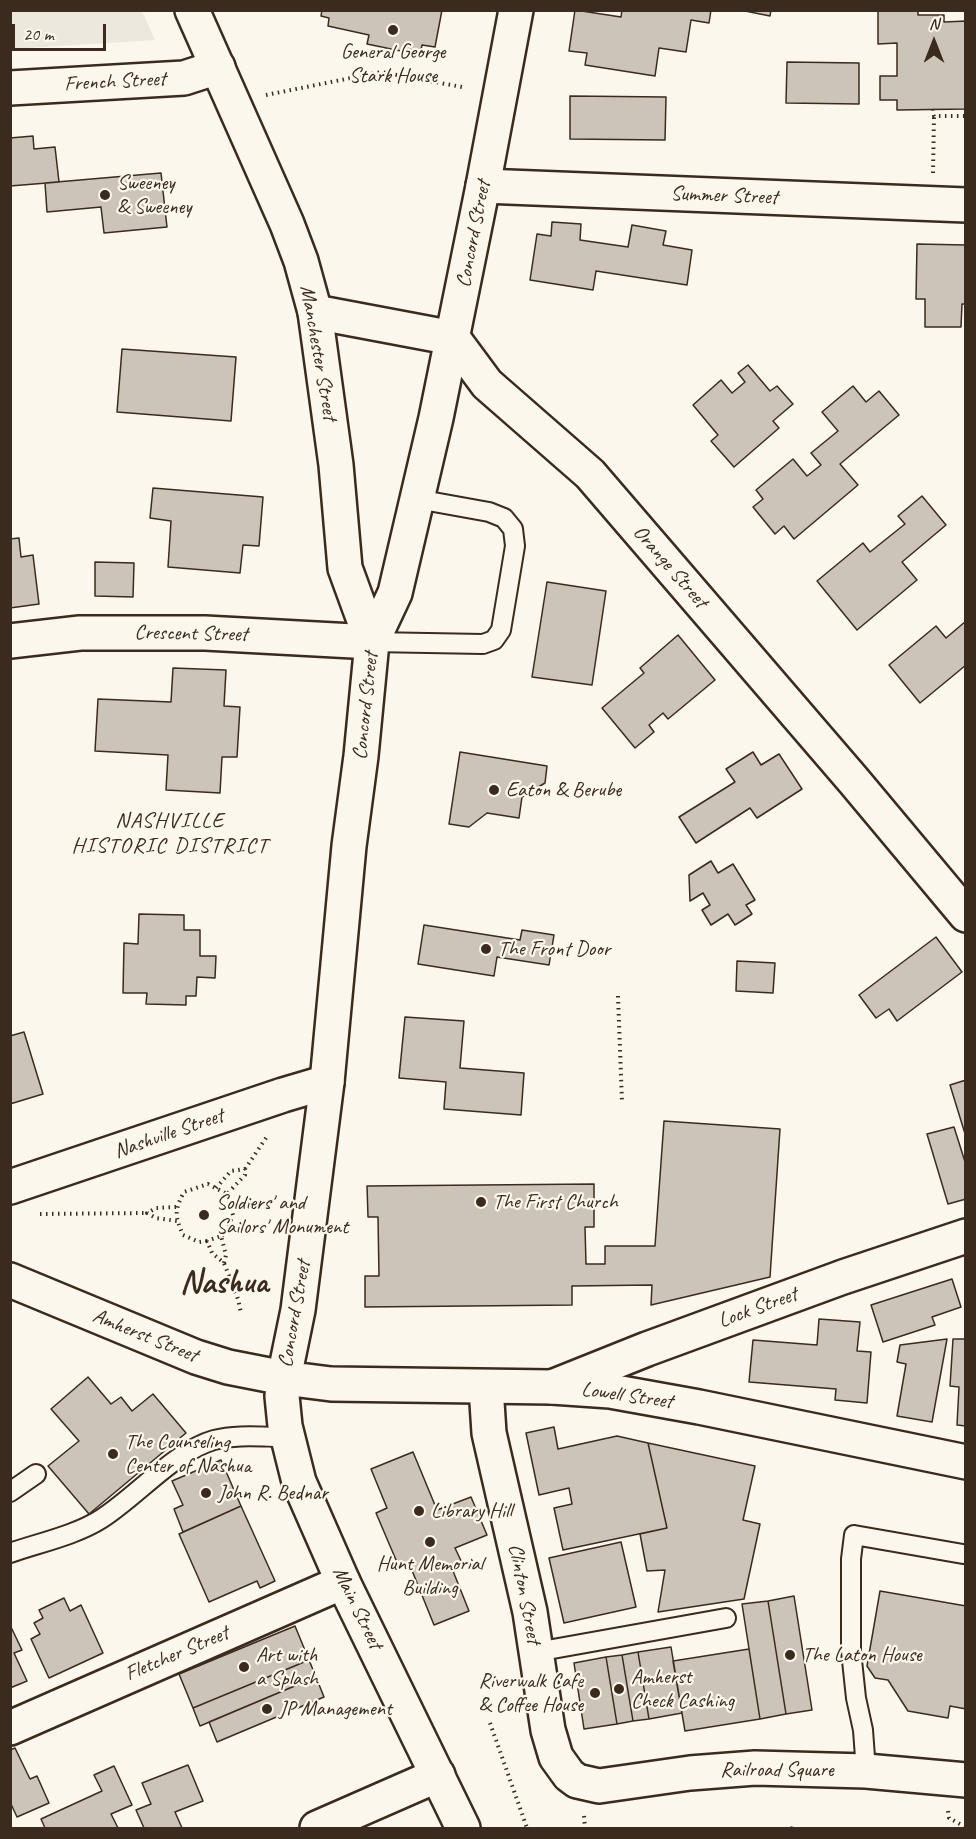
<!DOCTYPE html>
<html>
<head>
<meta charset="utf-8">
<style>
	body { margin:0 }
	#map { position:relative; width:976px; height:1839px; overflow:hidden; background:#fbf7ec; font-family:Caveat,sans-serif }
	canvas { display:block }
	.frame { position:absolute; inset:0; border:12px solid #3b2a1e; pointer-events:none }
	.north { position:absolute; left:904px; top:12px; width:60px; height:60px; -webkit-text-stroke:4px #fbf7ec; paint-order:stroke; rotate:0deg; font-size:16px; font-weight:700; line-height:24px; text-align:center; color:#3b2a1e }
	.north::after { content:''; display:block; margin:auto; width:21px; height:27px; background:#3b2a1e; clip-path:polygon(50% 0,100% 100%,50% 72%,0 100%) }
	.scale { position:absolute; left:12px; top:24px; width:94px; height:27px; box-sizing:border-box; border:3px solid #3b2a1e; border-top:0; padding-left:8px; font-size:18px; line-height:21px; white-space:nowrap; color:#3b2a1e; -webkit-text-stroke:4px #fbf7ec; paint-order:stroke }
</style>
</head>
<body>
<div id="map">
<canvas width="976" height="1839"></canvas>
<div class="frame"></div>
<div class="north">N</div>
<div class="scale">20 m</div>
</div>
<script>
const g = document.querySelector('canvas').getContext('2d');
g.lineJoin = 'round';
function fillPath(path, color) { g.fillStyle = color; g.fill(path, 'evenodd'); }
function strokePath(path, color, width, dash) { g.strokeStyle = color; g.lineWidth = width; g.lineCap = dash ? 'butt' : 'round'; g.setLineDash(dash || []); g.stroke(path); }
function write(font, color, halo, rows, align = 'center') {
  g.font = font + ' Caveat,sans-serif'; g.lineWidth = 4.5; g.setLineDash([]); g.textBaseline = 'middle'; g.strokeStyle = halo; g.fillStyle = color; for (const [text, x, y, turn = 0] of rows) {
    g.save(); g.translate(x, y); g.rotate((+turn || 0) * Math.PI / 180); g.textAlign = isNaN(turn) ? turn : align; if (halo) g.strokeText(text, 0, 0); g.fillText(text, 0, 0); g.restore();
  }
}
fillPath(new Path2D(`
	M11 10 142 11 155 40 11 49Z`), '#ede8dd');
const building = new Path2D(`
	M322 10H442L435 47 422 45 420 55 367 44 369 35 328 26 329 18 321 16Z
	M575 10 621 17 622 10H711L709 23 691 20 686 52 659 48 655 76 585 65 587 53 569 51Z
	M740 10H771L770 16Z
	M878 10H918V15H944V22L966 21V109L897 110V100H880V76H897V43L878 44Z
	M787 62 859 63V104L786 103Z
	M570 96 666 97 665 140 570 139Z
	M33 136 34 149 55 147 59 182 10 186V138Z
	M161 173 167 227 104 233 101 207 47 212 45 183Z
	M552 222 581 224 580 240 628 247 632 225 666 231 663 245 692 250 687 285 596 271 593 290 530 280 537 234 551 236Z
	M917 244 966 245V304H962L961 327H925V299H916Z
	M122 349 236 357 231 421 117 412Z
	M748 365 770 391 777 386 793 404 773 421 779 428 734 467 711 441 718 435 693 405 721 380 732 393 745 382 738 373Z
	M853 386 866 402 879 391 899 415 840 464 858 485 794 539 784 526 775 534 753 507 763 499 756 490 793 459 807 476 821 465 811 453 838 431 822 412Z
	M153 488 263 497 259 546 243 545 240 573 168 567 171 521 150 518Z
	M922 496 946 525 902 562 917 580 857 630 817 581 863 543 870 552 905 524 898 516Z
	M19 538 21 557 33 555 39 604 10 608V539Z
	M95 562 134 563 133 597 95 596Z
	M547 582 606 591 592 685 532 677Z
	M966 621V665L920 703 889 665 936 626 946 638Z
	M678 635 715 680 668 719 663 713 649 725 654 732 635 748 602 708 644 673 640 668Z
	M173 668 226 670 224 706 240 707 237 757H222L220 793 166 790 168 755 95 751 98 699 171 702Z
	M460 752 547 766 545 783 522 797 519 818 487 813 469 827 449 824Z
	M753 752 761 765 779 754 802 789 757 818 750 808 696 843 679 817 735 782 726 769Z
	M711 861 718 873 733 864 755 900 746 905 752 914 735 925 728 914 711 925 702 910 710 905 703 893 690 901 689 875Z
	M139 914 184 915V930H200V956H216L215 978 197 977 196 996H186V1005L146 1004 147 993H123L124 943 138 944Z
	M424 925 520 940 522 930 554 935 549 965 497 957 494 976 418 964Z
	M936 937 962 972 897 1021 889 1009 876 1018 859 995Z
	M737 961 775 963 773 993 736 991Z
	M405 1017 464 1021 460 1068 524 1073 521 1115 444 1109 446 1082 399 1078Z
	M24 1032 43 1094 10 1104V1036Z
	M966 1080V1137L950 1085Z
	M664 1121 780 1129 770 1277 651 1305 652 1285 572 1286V1305L365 1307V1276H379L378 1217H368L367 1186 594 1184V1227H585L586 1264H605V1246H655Z
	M954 1127 966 1165V1199L948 1204 927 1134Z
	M952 1279 961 1307 932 1317 935 1325 883 1342 871 1305Z
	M819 1319 860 1322 857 1351 871 1352 867 1403 835 1400 836 1389 749 1382 753 1340 817 1345Z
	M947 1339 932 1422 897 1416 906 1364 897 1362 900 1345Z
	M953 1339H966V1426L957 1425 959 1387 950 1386Z
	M88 1377 111 1404 121 1397 132 1411 153 1394 186 1433 89 1514 48 1466 79 1441 51 1409Z
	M554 1427 558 1449 617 1436 648 1443 667 1528 563 1550 554 1508 572 1504 569 1488 539 1495 526 1433Z
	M648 1443 755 1466 743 1520 760 1524 744 1599 658 1612 665 1570 647 1571 640 1534 667 1528Z
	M413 1452 437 1510 471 1497 487 1535 455 1548 464 1567 453 1571 469 1611 434 1625 409 1563 399 1567 376 1513 387 1508 371 1469Z
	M221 1460 241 1506 183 1532 174 1509 183 1505 172 1481Z
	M241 1506 275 1581 260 1588 257 1581 209 1602 179 1534Z
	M621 1542 636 1607 564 1623 549 1558Z
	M880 1591 966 1606V1709L950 1706 948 1718 908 1711 888 1680 875 1678 867 1666Z
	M794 1596 812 1710 786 1714 768 1601Z
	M64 1598 70 1611 81 1605 103 1653 49 1678 31 1639 40 1634 34 1623 43 1618 39 1610Z
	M768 1601 786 1714 760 1719 742 1604Z
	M10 1625 22 1650 14 1653 27 1681 10 1688Z
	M295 1626 309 1660 193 1708 179 1674Z
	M671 1647 682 1713 649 1719 638 1652Z
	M749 1649 760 1719 685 1731 673 1661Z
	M638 1652 649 1719 633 1721 622 1655Z
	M622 1655 633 1721 617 1724 606 1657Z
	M606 1657 617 1724 584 1729 574 1663Z
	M309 1660 316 1677 200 1726 193 1708Z
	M316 1677 324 1697 217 1742 209 1722Z
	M15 1748 30 1779 37 1776 49 1803 17 1817 10 1802V1750Z
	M188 1765 203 1801 175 1812 182 1828H144L136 1810 151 1804 142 1783Z
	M114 1766 132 1805 111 1814 118 1828H45L41 1819 102 1791 94 1775Z`);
fillPath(building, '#ccc4b9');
strokePath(building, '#3b2a1e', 1.5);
const lane = new Path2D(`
	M372 642 483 644 494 640 501 630 515 546 513 529 504 518 489 512 417 499
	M10 1492 36 1474
	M10 1553C39 1543 76 1535 101 1519 136 1497 175 1451 214 1440 237 1434 263 1437 287 1437
	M536 1652 726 1618
	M866 1771 863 1730 856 1698 851 1651V1559L854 1535 963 1554`);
const street = new Path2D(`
	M10 88 184 78 218 67
	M483 186 966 205
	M315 312 453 338 487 384 590 474 854 781 966 915
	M10 641 80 633H205L372 642
	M10 1187 283 1095 327 1082
	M486 1387 489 1433 530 1612 548 1730 556 1757 569 1775 577 1781 599 1786 690 1773 755 1768 866 1771 966 1780
	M552 1387 647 1349 843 1277 966 1236
	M10 1728 343 1582
	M317 1828 438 1775`);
const secondary = new Path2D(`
	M192 10 287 224 301 261 315 312 336 465 345 568 372 642
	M10 1280 196 1357 228 1367 284 1378 331 1384 552 1387 610 1391 699 1407 966 1462
	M463 1828 343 1582 299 1482 285 1426 282 1396 284 1378 298 1310 327 1082 349 846 361 756 372 642 395 593 436 418 483 186 516 10`);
strokePath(lane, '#3b2a1e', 22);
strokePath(street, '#3b2a1e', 38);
strokePath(secondary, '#3b2a1e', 38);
strokePath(new Path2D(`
	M266 95 381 72 462 87
	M933 109 934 116H966
	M933 173 934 116
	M618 996 622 1102
	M245 1169 268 1135
	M216 1188 231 1171 245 1169V1175L227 1194
	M176 1207 156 1208 147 1213 156 1218 177 1221
	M40 1214 147 1213
	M207 1241 199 1242 183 1235C175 1216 174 1211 184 1192L208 1184 227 1194 233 1215 225 1234 221 1236
	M224 1263 226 1255 221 1236 207 1241 212 1253 224 1263 238 1299 241 1313
	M490 1723 527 1828
	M948 1811 949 1818 960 1824 964 1828
	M584 1816 585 1828
	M792 1828 793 1823`), '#3b2a1e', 4, [1.5, 4.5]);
strokePath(lane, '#fbf7ec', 18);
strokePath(street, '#fbf7ec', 33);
strokePath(secondary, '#fbf7ec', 33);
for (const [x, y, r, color] of [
	[393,30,6,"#3b2a1e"],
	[105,195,6,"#3b2a1e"],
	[494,790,6,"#3b2a1e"],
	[486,949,6,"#3b2a1e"],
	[481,1202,6,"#3b2a1e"],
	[204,1215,6,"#3b2a1e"],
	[113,1454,6,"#3b2a1e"],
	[206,1493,6,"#3b2a1e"],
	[419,1511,6,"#3b2a1e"],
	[430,1542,6,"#3b2a1e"],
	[790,1655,6,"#3b2a1e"],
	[244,1667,6,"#3b2a1e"],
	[619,1689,6,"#3b2a1e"],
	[595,1693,6,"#3b2a1e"],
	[267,1709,6,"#3b2a1e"]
]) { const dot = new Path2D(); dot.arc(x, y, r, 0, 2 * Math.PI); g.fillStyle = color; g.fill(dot); strokePath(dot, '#fbf7ec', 2); }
write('21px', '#3b2a1e', '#fbf7ec', [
	["General George",393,52,"center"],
	["Stark House",393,76,"center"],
	["Sweeney",117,183],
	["& Sweeney",117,207],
	["Eaton & Berube",506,790],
	["The Front Door",498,949],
	["The First Church",493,1202],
	["Soldiers' and",216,1203],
	["Sailors' Monument",216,1227],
	["The Counseling",125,1442],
	["Center of Nashua",125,1466],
	["John R. Bednar",218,1493],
	["Library Hill",431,1511],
	["Hunt Memorial",430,1564,"center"],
	["Building",430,1588,"center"],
	["Art with",256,1655],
	["a Splash",256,1679],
	["The Laton House",802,1655],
	["Amherst",631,1677],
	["Check Cashing",631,1701],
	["Riverwalk Cafe",583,1681,"right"],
	["& Coffee House",583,1705,"right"],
	["JP Management",279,1709]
], 'left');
write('21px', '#3b2a1e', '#fbf7ec', [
	["French Street",115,82,-3],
	["Summer Street",724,196,2],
	["Concord Street",474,234,-79],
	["Manchester Street",318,353,80],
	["Orange Street",670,567,49],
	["Crescent Street",191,634,1],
	["Concord Street",366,706,-84],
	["Nashville Street",169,1134,-19],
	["Lock Street",758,1308,-20],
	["Concord Street",295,1314,-80],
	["Amherst Street",145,1336,22],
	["Lowell Street",627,1396,8],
	["Clinton Street",524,1594,79],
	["Main Street",357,1608,64],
	["Fletcher Street",177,1654,-23],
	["Railroad Square",777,1770]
]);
g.letterSpacing = '1.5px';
write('22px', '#3b2a1e', '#fbf7ec', [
	["NASHVILLE",170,821],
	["HISTORIC DISTRICT",170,846]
]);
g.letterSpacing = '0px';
write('bold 33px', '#3b2a1e', '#fbf7ec', [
	["Nashua",224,1283]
]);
</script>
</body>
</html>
